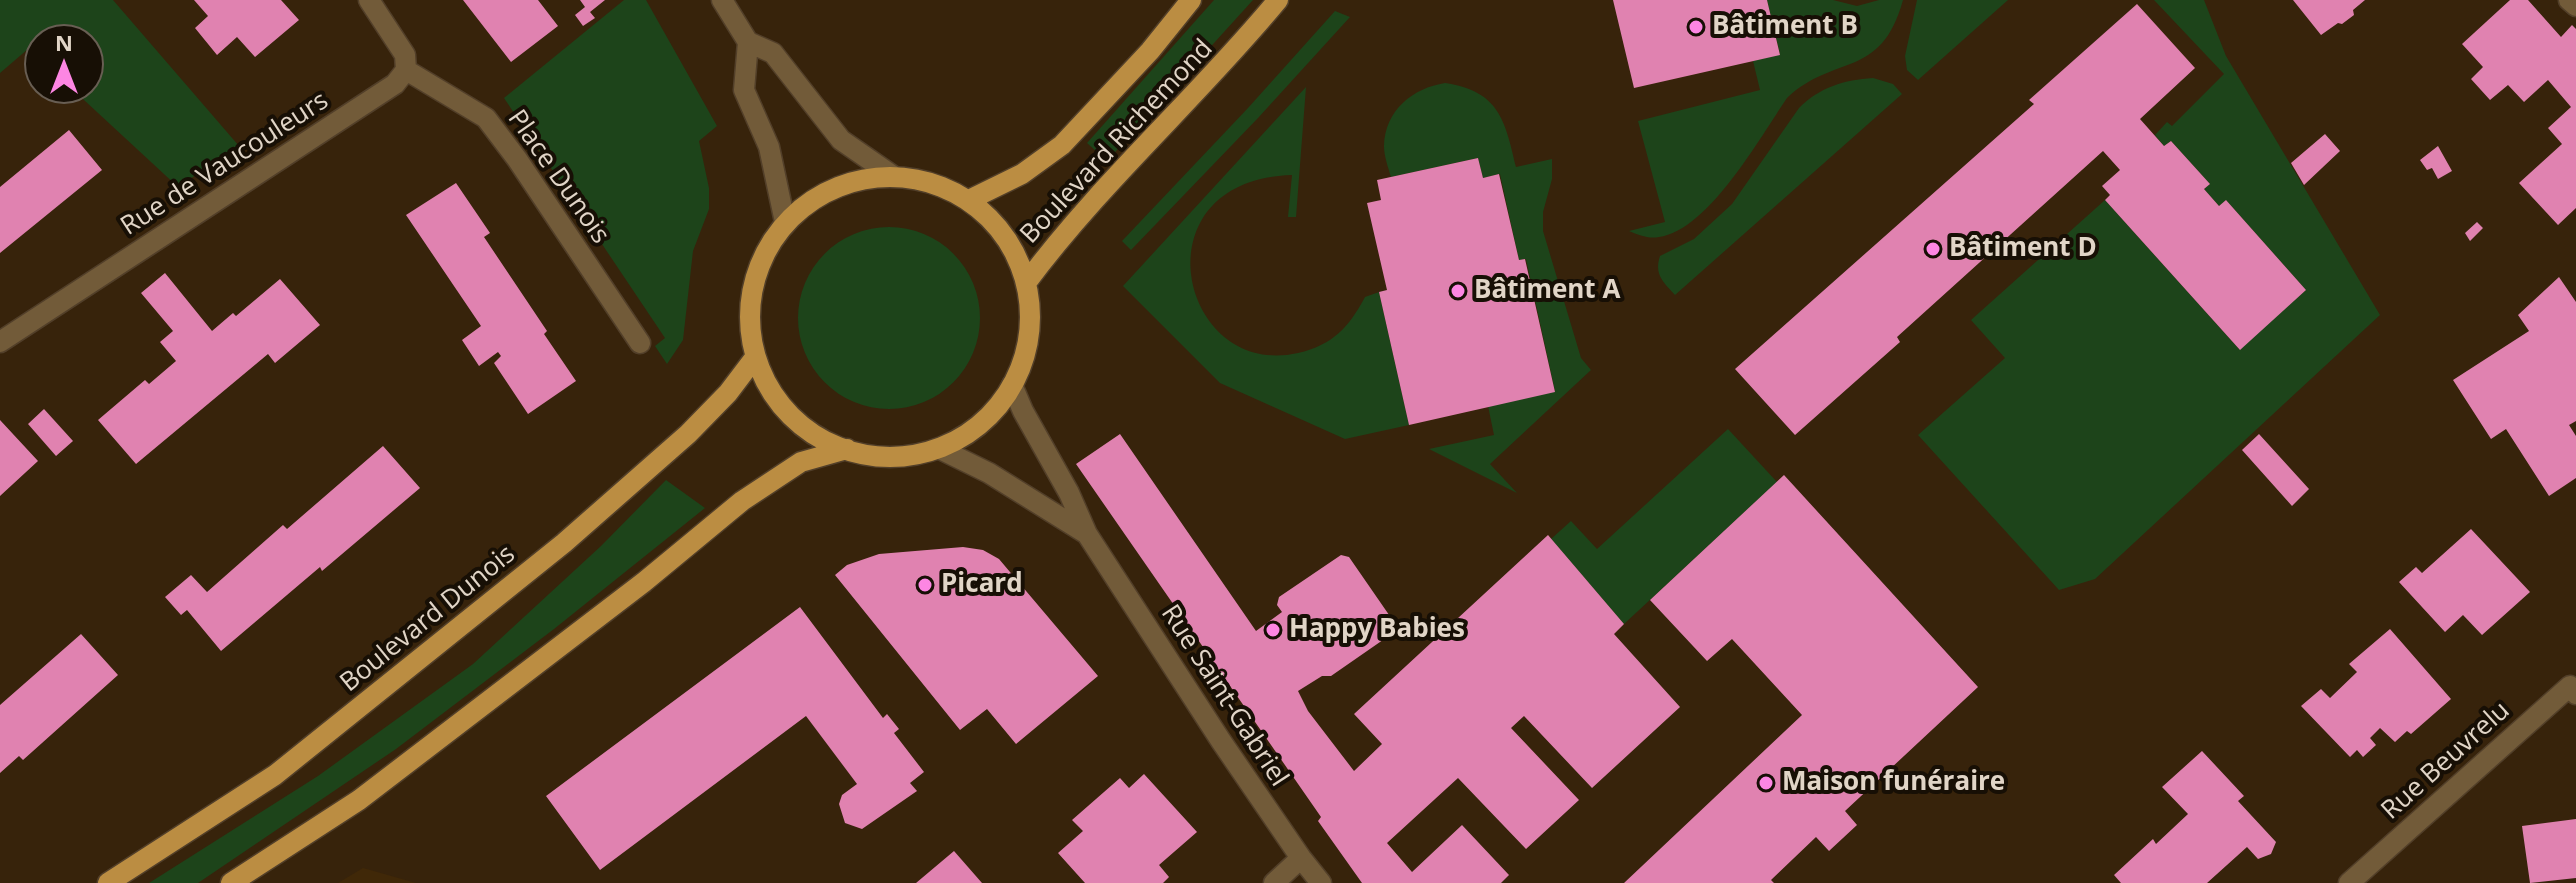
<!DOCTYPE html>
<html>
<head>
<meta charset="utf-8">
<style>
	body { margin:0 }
	#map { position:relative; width:2576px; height:883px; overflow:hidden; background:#37230b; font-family:"Open Sans",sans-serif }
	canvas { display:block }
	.north { position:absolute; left:24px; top:24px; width:80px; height:80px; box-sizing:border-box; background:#170f05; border:2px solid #685e53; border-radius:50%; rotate:0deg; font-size:22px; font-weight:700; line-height:32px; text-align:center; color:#e1d5c7 }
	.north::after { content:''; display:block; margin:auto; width:28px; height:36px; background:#fd86e3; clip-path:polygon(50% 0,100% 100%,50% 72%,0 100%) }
</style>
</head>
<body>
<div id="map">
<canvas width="2576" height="883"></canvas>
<div class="north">N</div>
</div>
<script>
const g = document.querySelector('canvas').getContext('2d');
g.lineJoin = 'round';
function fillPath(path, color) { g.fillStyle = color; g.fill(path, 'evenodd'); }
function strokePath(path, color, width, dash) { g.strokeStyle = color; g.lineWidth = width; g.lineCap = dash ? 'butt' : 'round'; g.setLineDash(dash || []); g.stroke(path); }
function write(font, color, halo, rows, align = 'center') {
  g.font = font + ' "Open Sans",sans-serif'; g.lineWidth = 8; g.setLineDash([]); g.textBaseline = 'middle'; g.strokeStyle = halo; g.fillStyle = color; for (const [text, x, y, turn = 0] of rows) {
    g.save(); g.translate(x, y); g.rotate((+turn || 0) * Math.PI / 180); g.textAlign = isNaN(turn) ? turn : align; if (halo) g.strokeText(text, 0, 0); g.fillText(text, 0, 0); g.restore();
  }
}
fillPath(new Path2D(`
	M363 868 416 883H338Z`), '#402808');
fillPath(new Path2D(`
	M0 0H113L239 146 178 187 71 88H88V40H40V60L28 49 0 73Z
	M624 0H646L717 126 699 141 709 188V209L693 251 683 340 667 364 655 346 665 338 504 98Z
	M1214 0H1253L1107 161 1087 143Z
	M1767 0H1833L1857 6 1879 0H1903C1881 80 1835 53 1787 98 1761 136 1708 231 1659 237 1648 239 1639 235 1629 231L1665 222 1638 121 1760 90 1753 61 1780 54Z
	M1917 0H2008L1918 80 1907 70 1905 56Z
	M2154 0H2204L2226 56 2380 315 2095 579 2059 590 1918 435 2005 358 1971 320 2105 200 2239 349 2306 290 2226 200 2219 206 2204 189 2210 184 2171 141 2164 146 2155 135 2167 122 2172 126 2224 74Z
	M1335 11 1350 17 1258 118 1131 250 1122 241 1248 108Z
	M1873 78 1893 84 1902 94 1675 295C1663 282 1654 274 1660 256L1694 239 1732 204 1799 108C1820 87 1844 80 1873 78Z
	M1445 83C1499 91 1505 120 1516 167L1552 159V179L1543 212V231L1581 358 1591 370 1490 464 1517 493 1429 449 1494 435 1488 406 1555 391 1526 259 1519 260 1500 174 1483 178 1478 158 1391 177C1388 167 1384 156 1384 146 1385 110 1413 88 1445 83Z
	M1306 87 1296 217H1288L1292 175C1134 180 1180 380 1298 353 1333 345 1349 327 1365 297L1379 292 1409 425 1345 439 1220 383 1123 286Z
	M798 318a91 91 0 1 1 182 0a91 91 0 1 1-182 0Z
	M1728 429 1777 482 1624 624 1551 539 1571 521 1597 549Z
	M666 480 705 508 554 629 396 749 198 883H149L318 776 473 664 601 546Z`), '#1d441a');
fillPath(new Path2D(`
	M194 0H281L299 20 255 57 237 37 217 55 195 28 208 16Z
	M463 0H538L558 26 511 62Z
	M580 0H605L590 12 595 18 583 26 575 15 585 7Z
	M1613 0H1767L1780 55 1634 88Z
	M2293 0H2365L2353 10 2354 15 2342 24 2338 23 2321 35Z
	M2510 0H2528L2561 37 2572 25 2576 29V208L2558 225 2519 183 2562 144 2548 128 2571 107 2548 80 2524 102 2508 85 2490 100 2471 79 2483 67 2462 44Z
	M2137 4 2195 68 2140 119 2164 146 2171 141 2210 184 2204 189 2219 206 2226 200 2306 290 2240 350 2105 200 2110 195 2102 186 2120 170 2103 151 1897 337 1900 342 1795 435 1735 369 2034 104 2029 100Z
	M69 130 102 170 0 253V187Z
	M2325 134 2340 151 2304 185 2291 163Z
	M2438 146 2452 171 2438 179 2432 168 2427 170 2420 160Z
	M1478 158 1483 178 1499 174 1519 260 1525 259 1555 392 1409 425 1379 292 1387 290 1367 203 1381 200 1377 180Z
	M456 183 490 233 484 237 547 331 544 334 576 381 528 414 494 363 501 356 498 352 479 366 462 340 481 326 406 215Z
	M2477 222 2483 228 2470 241 2465 233Z
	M165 273 212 331 233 313 236 316 280 279 320 325 275 363 268 354 136 464 98 420 145 380 149 384 176 361 160 342 173 331 141 293Z
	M2559 277 2576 302V421L2569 425 2576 436V478L2549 496 2506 429 2491 439 2453 380 2529 331 2518 315Z
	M44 409 73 441 56 456 28 424Z
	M0 420 38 461 0 496Z
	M1120 434 1256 631 1282 612 1277 605 1279 597 1341 555 1349 557 1396 625 1393 633 1331 676H1322L1298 691 1308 711 1354 771 1382 744 1354 714 1548 535 1624 624 1614 634 1680 707 1592 788 1524 716 1511 728 1579 800 1526 849 1458 778 1387 843 1412 872 1462 825 1509 875 1501 883H1362L1318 821 1321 817 1076 464Z
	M2259 434 2309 489 2292 506 2242 450Z
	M383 446 420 488 322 571 320 567 221 651 187 610 181 615 165 597 191 575 207 592 283 525 287 529Z
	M1784 475 1978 687 1845 811 1857 825 1829 851 1816 837 1771 880 1774 883H1624L1802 715 1732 639 1707 661 1650 600Z
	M2471 529 2530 592 2482 635 2463 615 2445 632 2399 582 2416 567 2422 573Z
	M963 547 983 550 999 559 1098 676 1016 744 987 709 960 730 835 575 847 565 879 554Z
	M800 607 883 718 887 714 899 729 894 733 924 772 910 783 917 791 862 829 845 823 839 804 842 795 857 784 806 716 600 870 546 796Z
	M2390 629 2451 699 2411 734 2407 731 2395 742 2380 728 2370 738 2376 745 2363 757 2357 750 2350 757 2301 706 2321 689 2330 698 2357 672 2349 664Z
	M81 634 118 675 23 760 19 756 0 773V705Z
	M2202 751 2244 796 2238 801 2276 842 2271 854 2258 859 2247 847 2207 883H2121L2114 875 2153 839 2156 844 2188 814 2162 787Z
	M1144 774 1197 832 1159 865 1169 877 1163 883H1085L1058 853 1083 831 1072 820 1120 778 1129 788Z
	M2576 819V878L2530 883 2522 826Z
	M954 851 982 883H916Z`), '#e082b0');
const minor = new Path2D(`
	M722 0 748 42 773 53 841 140 893 176
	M2569 0 2576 6
	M748 42 744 90 769 147 785 222
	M406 70 486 118 517 159 640 343
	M0 342 395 84 406 70 405 55 369 0
	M1012 385 1023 411 1069 493 1087 534 1221 741 1301 858 1321 883
	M940 449 989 473 1087 534
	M1274 883 1301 858
	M2349 883 2570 686 2576 694`);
const major = new Path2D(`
	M750 317a140 140 0 1 1 280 0a140 140 0 1 1-280 0Z
	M969 200 1022 174 1062 145 1150 51 1191 0
	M1026 283C1101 182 1198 97 1278 0
	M108 883 275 775 564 543 688 434 728 393 753 360
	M231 883 359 800 644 582 742 501 801 462 847 449`);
strokePath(minor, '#523f29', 23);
strokePath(major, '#523f29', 23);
strokePath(minor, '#725b39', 20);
strokePath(major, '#bb8d42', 20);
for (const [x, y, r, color] of [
	[1696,27,8,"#fd86e3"],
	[1933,249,8,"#fd86e3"],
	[1458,291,8,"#fd86e3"],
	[925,585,8,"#fd86e3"],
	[1273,630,8,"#fd86e3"],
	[1766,783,8,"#fd86e3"]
]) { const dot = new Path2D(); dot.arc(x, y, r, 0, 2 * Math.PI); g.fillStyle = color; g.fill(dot); strokePath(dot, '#170f05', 3); }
write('bold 26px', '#e1d5c7', '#170f05', [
	["Bâtiment B",1712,27],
	["Bâtiment D",1949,249],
	["Bâtiment A",1474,291],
	["Picard",941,585],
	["Happy Babies",1289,630],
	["Maison funéraire",1782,783]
], 'left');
write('26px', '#e1d5c7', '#170f05', [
	["Boulevard Richemond",1117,142,-47],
	["Rue de Vaucouleurs",225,164,-33],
	["Place Dunois",558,177,55],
	["Boulevard Dunois",428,619,-39],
	["Rue Saint-Gabriel",1224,696,57],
	["Rue Beuvrelu",2446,761,-42]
]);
</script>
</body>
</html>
